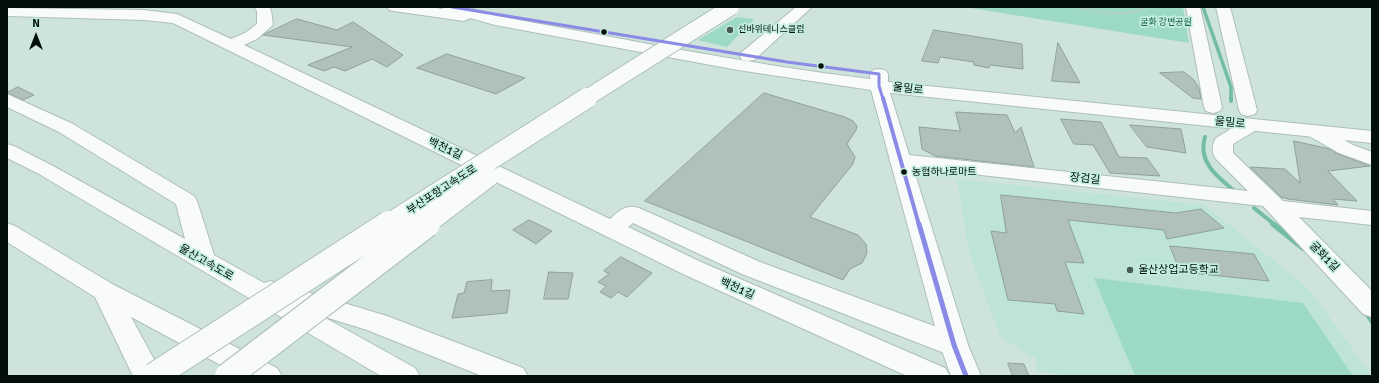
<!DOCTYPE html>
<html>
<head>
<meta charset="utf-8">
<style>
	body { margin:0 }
	#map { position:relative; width:1379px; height:383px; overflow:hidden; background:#cde3db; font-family:Signika,sans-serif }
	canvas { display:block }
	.frame { position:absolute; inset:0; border:8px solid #020f0b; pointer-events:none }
	.north { position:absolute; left:16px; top:16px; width:40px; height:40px; -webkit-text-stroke:3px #c3edde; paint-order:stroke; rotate:0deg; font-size:11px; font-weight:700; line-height:16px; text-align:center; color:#020f0b }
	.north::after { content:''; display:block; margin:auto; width:14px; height:18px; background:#020f0b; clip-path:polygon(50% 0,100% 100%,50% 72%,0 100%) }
</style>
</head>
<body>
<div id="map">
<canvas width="1379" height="383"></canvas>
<div class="frame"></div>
<div class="north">N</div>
</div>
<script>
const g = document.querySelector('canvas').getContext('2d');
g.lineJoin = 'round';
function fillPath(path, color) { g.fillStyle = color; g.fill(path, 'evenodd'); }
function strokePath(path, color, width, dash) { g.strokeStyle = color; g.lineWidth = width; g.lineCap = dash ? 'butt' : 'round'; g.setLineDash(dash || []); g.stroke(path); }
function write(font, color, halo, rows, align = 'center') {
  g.font = font + ' Signika,"Noto Sans KR",sans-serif'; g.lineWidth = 3.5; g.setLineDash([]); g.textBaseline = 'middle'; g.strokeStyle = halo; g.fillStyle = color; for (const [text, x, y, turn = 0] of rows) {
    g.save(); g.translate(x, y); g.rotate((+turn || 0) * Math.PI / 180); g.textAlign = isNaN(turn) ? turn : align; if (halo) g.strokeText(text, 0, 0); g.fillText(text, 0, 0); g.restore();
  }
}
fillPath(new Path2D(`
	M957 179 1204 205 1308 288 1372 376H1070L1038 371 1035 358 1001 338 969 252Z`), '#bee4d6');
fillPath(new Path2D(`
	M964 7H1183L1189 43Z
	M737 17 754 19 727 47 698 40Z
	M1094 278 1303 303 1353 376H1135Z`), '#9ddac6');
strokePath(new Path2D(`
	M1203 7 1231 87V99`), '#73bca6', 3.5);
strokePath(new Path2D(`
	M1231 98V101
	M1205 137C1197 163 1219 178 1237 193
	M1254 208 1275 225`), '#73bca6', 4);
strokePath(new Path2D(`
	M1273 224 1303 248
	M1365 311 1372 321`), '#73bca6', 5.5);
const building = new Path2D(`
	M297 19 337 30 353 22 403 55 387 67 372 59 345 71 334 67 324 71 308 65 352 47 263 35Z
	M934 30 1022 44 1023 69 990 65 989 68 974 65V62L940 57 938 63 922 61Z
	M1058 43 1080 83 1052 81Z
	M447 54 525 78 496 94 417 68Z
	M1184 72 1194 80 1199 88 1201 99 1193 98 1160 73Z
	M18 87 34 95 23 100 7 93Z
	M764 93 845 117 853 121 857 126 856 130 847 144 855 157 853 164 810 217 858 235 866 244 867 253 862 263 850 269 843 280 645 201Z
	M956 112 1007 115 1015 133 1021 127 1034 167 935 156 922 149 919 127 960 131Z
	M1061 119 1101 122 1119 157 1147 158 1160 176 1110 173 1093 145 1074 144Z
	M1130 125 1181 129 1186 153 1147 147Z
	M1294 141 1330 149 1338 154 1370 166 1328 171 1357 201 1333 199 1338 205 1288 199 1281 197 1250 167 1285 169 1300 183Z
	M1001 195 1176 213 1201 209 1224 228 1167 239 1164 230 1068 220 1084 263 1065 262 1084 314 1057 311 1055 304 1008 300 991 231 1006 233Z
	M529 220 552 231 536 244 513 230Z
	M1170 246 1254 254 1269 281 1181 272Z
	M621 257 652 273 627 297 618 292 611 298 600 292 606 286 598 282 609 274 604 271Z
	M549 272 573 273 568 299H544Z
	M492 280 491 291 510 290 507 313 452 318 458 294 464 293 467 282Z
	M1008 363 1024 364 1029 376H1013Z`);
fillPath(building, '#b0c1bb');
strokePath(building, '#8ea09a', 1);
const minor = new Path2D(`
	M254 7H269L271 10 273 25 257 39 244 45 610 219C620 210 626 204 639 208L760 262 964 337 968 345 964 353 954 356 944 353 742 274 633 223 628 227 701 262 945 368 950 376H907L683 274 173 23 144 20 7 16V8L144 10 177 14 231 39 245 33 257 24V11Z
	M796 7H812L754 60 748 61 742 60 740 56 742 52Z
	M1186 7H1200L1222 107 1220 111 1213 113 1206 111 1204 107Z
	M1216 7H1230L1257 110 1255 114 1248 116 1241 114 1239 110Z
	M1251 119 1258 121 1261 125 1258 129 1233 144V153L1283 201 1372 211V225L1299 217 1372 291V317L1363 314 1263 206 899 166 892 164 889 160 892 156 899 154 1248 191 1216 159C1211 153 1212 144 1216 138L1244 121Z
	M1316 126 1323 128 1353 145 1372 152V165L1339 153 1309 136 1306 132 1309 128Z`);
const major = new Path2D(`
	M387 7H429L443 9 442 7H465L497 16C621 38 745 64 870 79V74L873 70 879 69 885 70 888 74V82L1372 131V143L890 93 968 345 981 376H951L940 345 871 90 738 70 495 25 470 18 464 21 394 11 389 10Z`);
const highway = new Path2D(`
	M7 94 73 124 194 196 197 201 214 255 264 283 271 281 387 316 523 368 528 376H482L367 330 322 316 415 368 420 376H381L39 174 7 158V144L14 146 53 166 185 239 176 204 59 132 7 107Z
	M7 223 15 226 114 285 277 368 282 376H241L131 317 163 376H133L95 297 7 242Z`);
strokePath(minor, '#aebfb9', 2);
strokePath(major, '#aebfb9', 2);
strokePath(highway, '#aebfb9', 2);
strokePath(new Path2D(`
	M1076 7C1100 12 1124 18 1147 7`), '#c5cbc9', 2, [2, 1.5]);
fillPath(minor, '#f8fbfa');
fillPath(major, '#f8fbfa');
fillPath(highway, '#f8fbfa');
const highwayBridgeFar2 = new Path2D(`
	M585 99 731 7`);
const highwayBridgeFar1 = new Path2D(`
	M387 225 587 98
	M425 225 489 176`);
const highwayBridge = new Path2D(`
	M154 376 389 224
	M228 376 427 224`);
strokePath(highwayBridgeFar2, '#aebfb9', 18, []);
strokePath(highwayBridgeFar1, '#aebfb9', 22, []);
strokePath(highwayBridge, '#aebfb9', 28, []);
strokePath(highwayBridgeFar2, '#f8fbfa', 16);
strokePath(highwayBridgeFar1, '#f8fbfa', 20);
strokePath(highwayBridge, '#f8fbfa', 26);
strokePath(new Path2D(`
	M452 7 787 62 879 74V86L883 99`), '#8a8be7', 3);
strokePath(new Path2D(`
	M883 98 919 225`), '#8a8be7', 4);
strokePath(new Path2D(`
	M919 224 954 345 966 376`), '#8a8be7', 5);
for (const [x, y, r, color] of [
	[730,30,4,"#495954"],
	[604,32,3.5,"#020f0b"],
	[821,66,3.5,"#020f0b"],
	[904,172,3.5,"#020f0b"],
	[1130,270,4,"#495954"]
]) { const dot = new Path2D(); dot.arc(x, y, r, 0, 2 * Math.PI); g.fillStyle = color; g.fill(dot); strokePath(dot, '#c3edde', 1.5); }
write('9px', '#1a6450', '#c3edde', [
	["굴화 강변공원",1166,23]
]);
write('9px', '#020f0b', '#c3edde', [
	["선바위테니스클럽",738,30]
], 'left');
write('10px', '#020f0b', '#c3edde', [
	["농협하나로마트",912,172]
], 'left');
write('11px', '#020f0b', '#c3edde', [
	["울밀로",908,89,7],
	["울밀로",1230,123,6],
	["백천1길",445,149,25],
	["장검길",1085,179,6],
	["부산포항고속도로",442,190,-33],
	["굴화1길",1324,257,46],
	["울산고속도로",206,263,30],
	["백천1길",737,289,24]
]);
write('11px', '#020f0b', '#c3edde', [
	["울산상업고등학교",1138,270]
], 'left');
</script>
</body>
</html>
